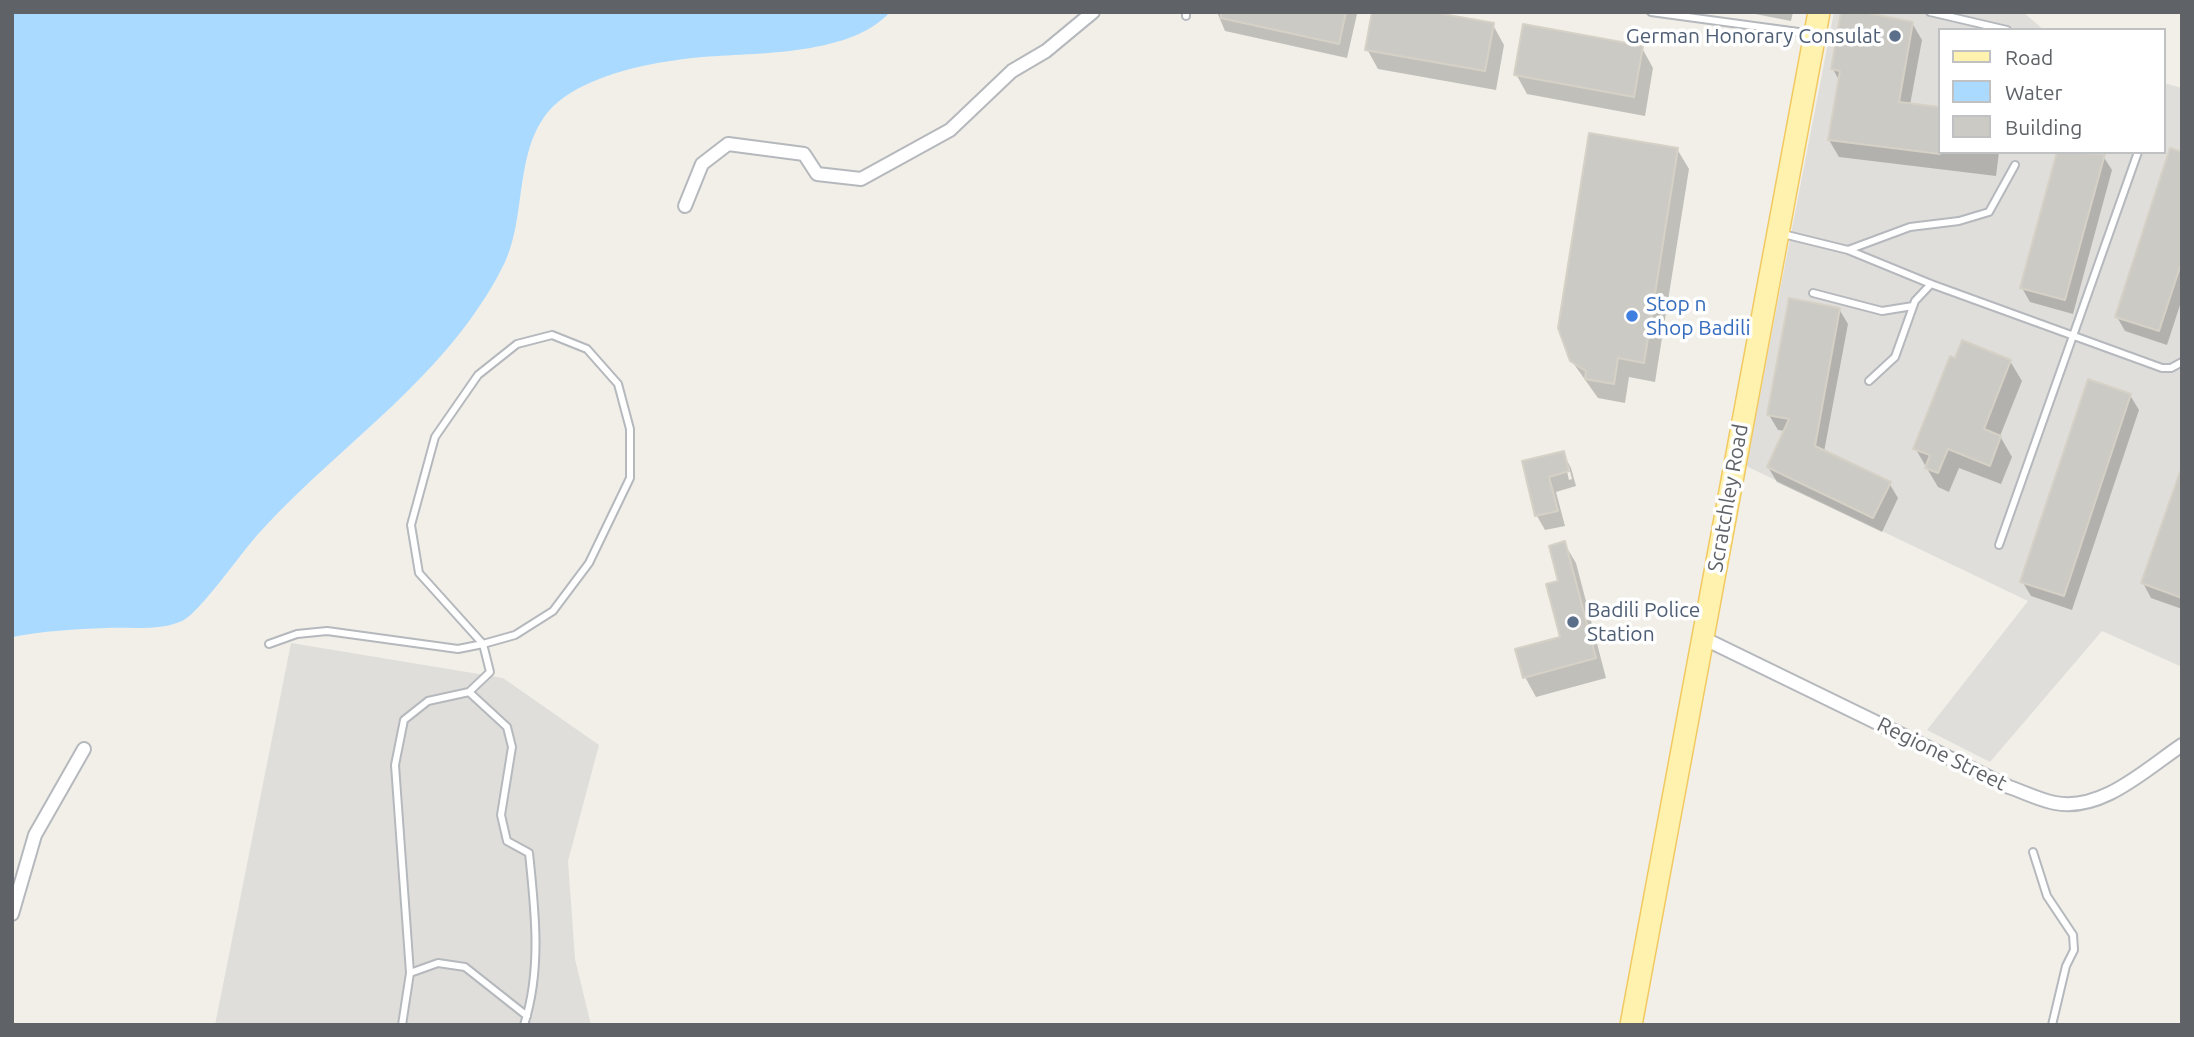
<!DOCTYPE html>
<html>
<head>
<meta charset="utf-8">
<style>
	body { margin:0 }
	#map { position:relative; width:2194px; height:1037px; overflow:hidden; background:#f1efe8; font-family:Ubuntu,sans-serif }
	canvas { display:block }
	.frame { position:absolute; inset:0; border:14px solid #5f6368; pointer-events:none }
	.legend { position:absolute; left:1938px; top:28px; width:228px; height:126px; box-sizing:border-box; background:#fff; border:2px solid #bfc1c3; margin:0; padding:9px 12px; list-style:none; font-size:21px; color:#5f6368 }
	.legend li { display:flex; align-items:center; gap:14px; height:35px }
	.legend b { width:35px; border:2px solid #bfc1c3 }
</style>
</head>
<body>
<div id="map">
<canvas width="2194" height="1037"></canvas>
<div class="frame"></div>
<ul class="legend">
<li><b style="height:9px;background:#fff2af"></b>Road</li>
<li><b style="height:19px;background:#aadaff"></b>Water</li>
<li><b style="height:19px;background:#cccac5"></b>Building</li>
</ul>
</div>
<script>
const g = document.querySelector('canvas').getContext('2d');
g.lineJoin = 'round';
function fillPath(path, color) { g.fillStyle = color; g.fill(path, 'evenodd'); }
function strokePath(path, color, width, dash) { g.strokeStyle = color; g.lineWidth = width; g.lineCap = dash ? 'butt' : 'round'; g.setLineDash(dash || []); g.stroke(path); }
function write(font, color, halo, rows, align = 'center') {
  g.font = font + ' Ubuntu,sans-serif'; g.lineWidth = 7; g.setLineDash([]); g.textBaseline = 'middle'; g.strokeStyle = halo; g.fillStyle = color; for (const [text, x, y, turn = 0] of rows) {
    g.save(); g.translate(x, y); g.rotate((+turn || 0) * Math.PI / 180); g.textAlign = isNaN(turn) ? turn : align; if (halo) g.strokeText(text, 0, 0); g.fillText(text, 0, 0); g.restore();
  }
}
fillPath(new Path2D(`
	M1834 12H2023L2044 30H1940V152H2164V83L2182 88V667L2102 631 1990 762 1927 730 2028 601 1746 466Z
	M291 643 503 678 599 745 568 861 575 959 591 1025H215Z`), '#e0deda');
fillPath(new Path2D(`
	M12 12H890C849 58 748 52 692 58 649 63 598 73 563 98 511 136 529 211 505 262 450 375 342 442 260 532 243 550 199 614 182 621 159 631 131 627 106 628 75 629 43 631 12 637Z`), '#aadaff');
fillPath(new Path2D(`
	M1217 12H1356L1357 14 1347 58 1225 31Z
	M1745 12H1793L1791 21Z
	M1912 23 1922 40 1910 105 1940 108V152H1999L1996 176 1839 157 1829 140 1840 82 1833 69Z
	M1493 25 1504 45 1496 90 1378 69 1367 49Z
	M1642 48 1653 68 1645 116 1527 94 1516 74Z
	M1677 149 1689 169 1655 382 1629 377 1625 403 1598 398 1571 360Z
	M2058 152H2091L2103 156 2112 170 2073 314 2030 302 2022 288Z
	M2182 154V299L2167 345 2125 331 2117 317Z
	M1839 309 1848 324 1824 452 1889 483 1898 498 1882 532 1777 482 1768 467 1785 431 1778 430 1769 415Z
	M2010 361 2022 381 2000 436 2012 457 2001 484 1959 468 1949 492 1938 487 1915 448Z
	M2130 395 2139 410 2072 610 2031 596 2022 581Z
	M1563 453 1571 468 1576 486 1556 492 1565 526 1545 530 1537 516 1524 463ZM1566 467H1569L1572 479 1569 480Z
	M2182 471V609L2151 598 2143 583Z
	M1564 543 1576 563 1606 678 1536 697 1525 677 1562 638 1560 582Z`), '#0003');
const building = new Path2D(`
	M1221 12H1346L1339 44 1221 18Z
	M1372 12H1431L1494 23 1485 71 1365 50Z
	M1841 12H1862L1913 22 1899 102 1940 107V154L1828 140 1840 71 1831 69Z
	M1523 24 1643 46 1634 97 1514 75Z
	M1589 133 1678 148 1644 363 1618 358 1614 384 1585 379 1586 371 1570 361 1558 328Z
	M2170 148 2182 152V261L2159 331 2115 317Z
	M2057 152 2105 154 2065 300 2020 288Z
	M1789 298 1840 308 1815 446 1891 482 1873 518 1767 467 1789 419 1767 415Z
	M1962 340 2011 360 1984 429 2001 436 1990 466 1948 449 1938 473 1925 468 1930 455 1913 449 1950 356 1955 358Z
	M2088 379 2131 394 2064 596 2020 582Z
	M1564 451 1569 471 1549 477 1558 511 1535 516 1522 461Z
	M2180 472H2182V598L2141 583Z
	M1565 541 1596 658 1523 678 1515 649 1560 637 1546 584 1558 581 1549 546Z`);
fillPath(building, '#cccac5');
strokePath(building, '#d6d1c6', 2);
const service = new Path2D(`
	M1651 12 1813 34
	M1930 12 2007 30
	M1186 16V12
	M1783 234 1848 250 1931 284 2162 368H2171L2182 362
	M1848 250 1910 227 1959 221 1989 212 2015 165
	M1813 293 1882 311 1913 306
	M1869 381 1895 357 1915 301 1931 284
	M1999 545 2138 152
	M269 644 297 634 327 631 458 649 483 644 515 635 553 611 589 563 630 478V429L618 384 587 349 552 335 517 344 478 375 435 437 411 525 419 573 483 644 490 672 469 692 428 701 404 720 395 765 410 973 402 1025
	M469 692 507 727 512 747 501 815 507 841 529 853C535 910 542 970 524 1025
	M2033 852 2047 896 2073 935 2074 950 2066 966 2052 1025
	M410 973 438 963 465 967 527 1016`);
const minor = new Path2D(`
	M685 206 702 164 728 144 804 154 817 174 861 179 950 130 1012 71 1046 51 1093 12
	M1703 638 2009 787C2024 792 2039 800 2055 803 2102 812 2146 769 2182 745
	M12 914 35 835 84 749`);
const primary = new Path2D(`
	M1631 1025 1819 12`);
strokePath(service, '#b5b8bc', 10);
strokePath(minor, '#b5b8bc', 16);
strokePath(primary, '#f2c960', 24);
strokePath(service, '#fff', 6);
strokePath(minor, '#fff', 12);
strokePath(primary, '#fff2af', 21);
for (const [x, y, r, color] of [
	[1895,36,7,"#5c6f8a"],
	[1632,316,7,"#3f7fe0"],
	[1573,622,7,"#5c6f8a"]
]) { const dot = new Path2D(); dot.arc(x, y, r, 0, 2 * Math.PI); g.fillStyle = color; g.fill(dot); strokePath(dot, '#fff', 2.5); }
write('21px', '#4e5e75', '#fff', [
	["German Honorary Consulat",1881,36],
	["Badili Police",1587,610,"left"],
	["Station",1587,634,"left"]
], 'right');
write('21px', '#366cbe', '#fff', [
	["Stop n",1646,304],
	["Shop Badili",1646,328]
], 'left');
write('21px', '#5f6368', '#fff', [
	["Scratchley Road",1728,498,-80],
	["Regione Street",1942,754,26]
]);
</script>
</body>
</html>
